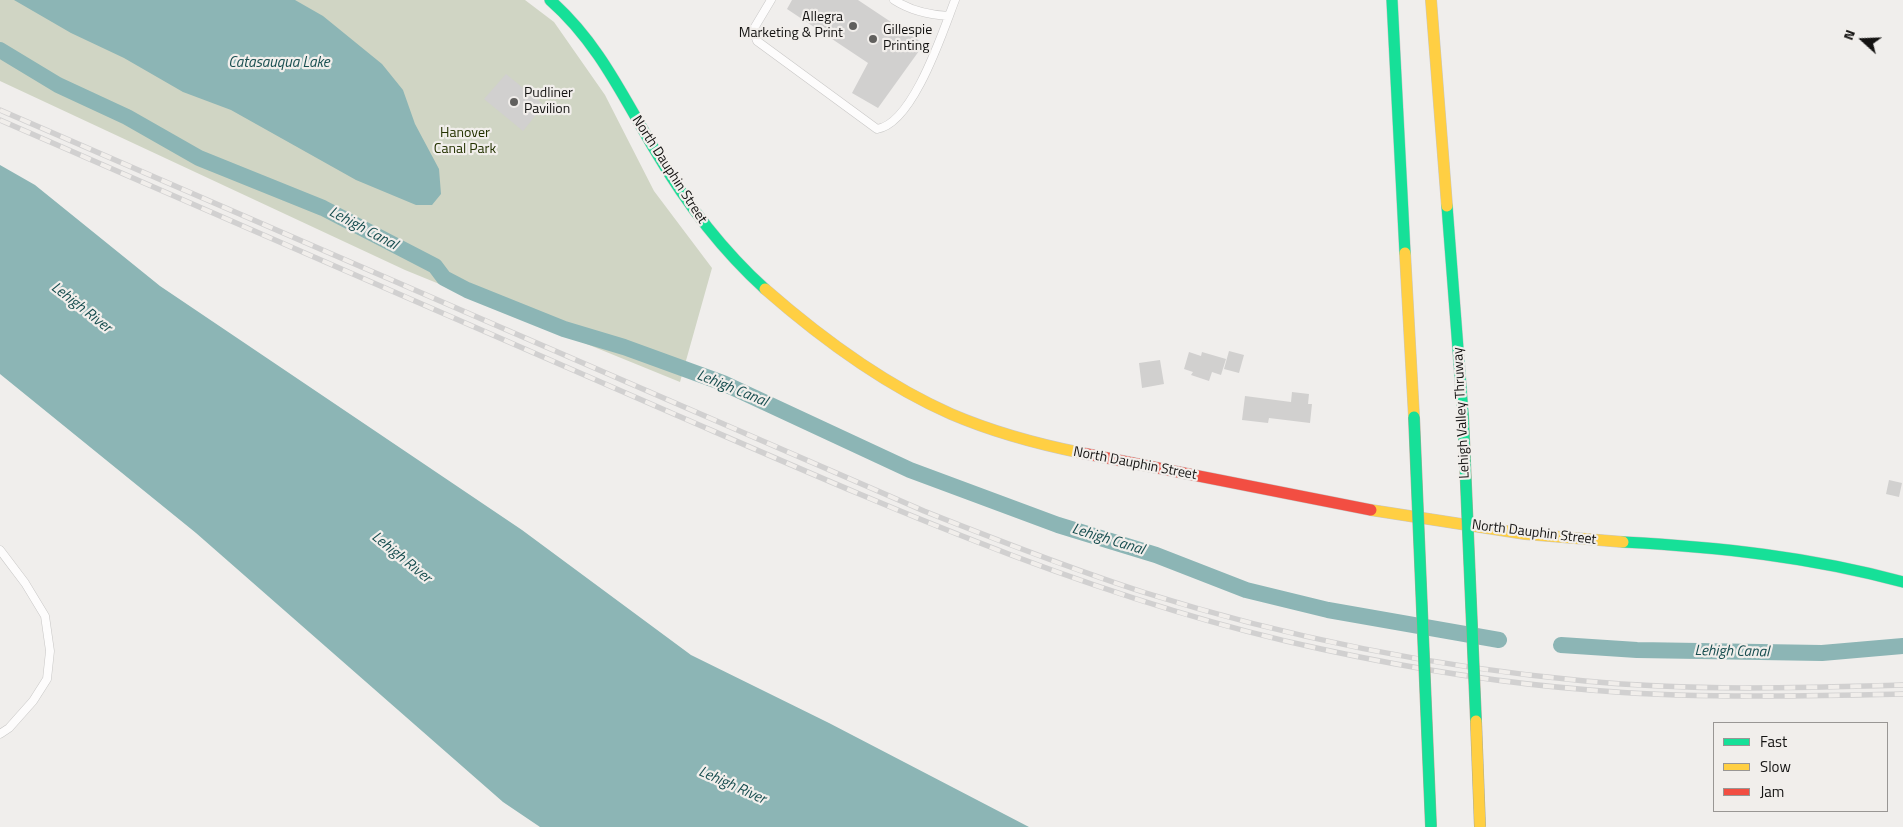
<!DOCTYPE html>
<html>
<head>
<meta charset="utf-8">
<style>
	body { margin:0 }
	#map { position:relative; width:1903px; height:827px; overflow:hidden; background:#f0eeec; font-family:"Titillium Web",sans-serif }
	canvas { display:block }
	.legend { position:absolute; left:1713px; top:722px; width:175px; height:90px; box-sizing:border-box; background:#f1eeeb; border:1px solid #999694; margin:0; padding:6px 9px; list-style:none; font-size:15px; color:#141312 }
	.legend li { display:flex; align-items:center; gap:10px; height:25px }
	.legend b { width:25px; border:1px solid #999694 }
	.north { position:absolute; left:1838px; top:15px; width:50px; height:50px; -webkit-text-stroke:4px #f1eeeb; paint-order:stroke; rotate:290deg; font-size:14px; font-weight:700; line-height:20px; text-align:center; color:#141312 }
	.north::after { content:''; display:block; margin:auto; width:18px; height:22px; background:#141312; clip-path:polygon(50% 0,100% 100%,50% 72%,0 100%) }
</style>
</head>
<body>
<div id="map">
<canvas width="1903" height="827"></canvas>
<ul class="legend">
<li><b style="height:6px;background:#16e098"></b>Fast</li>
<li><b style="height:6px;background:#ffcf43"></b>Slow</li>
<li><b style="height:6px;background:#f24e42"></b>Jam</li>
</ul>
<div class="north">N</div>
</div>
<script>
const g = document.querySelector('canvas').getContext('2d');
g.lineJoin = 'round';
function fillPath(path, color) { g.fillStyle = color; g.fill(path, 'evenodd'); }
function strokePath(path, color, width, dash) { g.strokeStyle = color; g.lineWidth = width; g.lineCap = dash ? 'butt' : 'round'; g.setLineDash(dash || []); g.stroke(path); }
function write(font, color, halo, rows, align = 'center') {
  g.font = font + ' "Titillium Web",sans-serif'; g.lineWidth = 4.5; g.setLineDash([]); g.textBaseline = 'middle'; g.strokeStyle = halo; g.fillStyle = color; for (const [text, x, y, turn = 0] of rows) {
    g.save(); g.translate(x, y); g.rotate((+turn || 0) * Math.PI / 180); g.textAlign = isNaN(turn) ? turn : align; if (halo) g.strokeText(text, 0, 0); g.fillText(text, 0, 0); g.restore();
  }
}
fillPath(new Path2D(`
	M0 0H525L554 22 605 95 654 191 712 268 680 382 405 270 0 81Z`), '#d0d5c4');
fillPath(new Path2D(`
	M14 0H295L323 16 382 64 403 90 415 124 439 169 441 194 432 205H416L356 180 231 110 183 92 124 58 71 33Z
	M0 165 35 185 160 286 522 530 691 655 829 723 1029 827H540L503 802 196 533 0 374Z`), '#8cb5b5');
strokePath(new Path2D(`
	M0 50 58 85 127 117 199 158 323 208 435 266 444 278 467 290 564 329 624 347 723 383 910 470 1058 525 1156 555 1246 590 1328 610 1499 640
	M1561 645 1637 650 1822 653 1903 646`), '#8cb5b5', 16);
fillPath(new Path2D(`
	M792 0H858L924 44 878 108 852 93 868 63 787 9Z
	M506 74 544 105 523 131 484 99Z
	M1229 351 1244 355 1239 373 1224 369Z
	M1189 352 1201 356 1202 352 1226 359 1221 375 1212 372 1209 381 1191 375 1193 372 1184 369Z
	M1160 360 1164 384 1142 388 1139 363Z
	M1292 392 1309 394 1308 404H1312L1310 423 1269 418 1268 423 1242 420 1245 396 1291 402Z
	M1889 480 1902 483 1899 497 1886 494Z`), '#d1d0cf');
const lane = new Path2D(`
	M771 0 753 30 757 41 877 129C913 124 943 31 955 0
	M894 0C911 11 929 15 949 16
	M0 550 25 583 45 616 50 651 47 679 33 701 9 728 0 734`);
const fast = new Path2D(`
	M550 0C599 43 623 97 656 152 686 203 721 249 765 289
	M1392 0 1405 253
	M1447 206 1463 414
	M1623 542C1719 547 1811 557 1903 582`);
const slow = new Path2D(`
	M1431 0 1447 206
	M1405 253 1414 417
	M765 289C821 338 883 384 951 414 993 432 1037 444 1082 453
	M1371 510 1525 534 1623 542`);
const jam = new Path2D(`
	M1082 453 1371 510`);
strokePath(lane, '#c8c7c6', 9);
strokePath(fast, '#c8c7c6', 12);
strokePath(slow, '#c8c7c6', 12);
strokePath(jam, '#c8c7c6', 12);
strokePath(lane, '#fdfcfc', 8);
strokePath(fast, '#16e098', 11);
strokePath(slow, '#ffcf43', 11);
strokePath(jam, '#f24e42', 11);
const rail = new Path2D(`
	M0 110 924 511C997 540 1071 569 1146 593 1289 638 1437 667 1585 681 1691 691 1797 688 1903 685
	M0 120C222 217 445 314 667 411 879 503 1093 600 1321 649 1409 668 1500 683 1590 690 1694 699 1799 696 1903 694`);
strokePath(rail, '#d1d0d0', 5.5);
strokePath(rail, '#f1eeeb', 4, [11]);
const fastBridge = new Path2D(`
	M1463 414 1476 721
	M1414 417 1431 827`);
const slowBridge = new Path2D(`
	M1476 721 1480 827`);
strokePath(fastBridge, '#a8a994', 12, []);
strokePath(slowBridge, '#a8a994', 12, []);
strokePath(fastBridge, '#16e098', 11);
strokePath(slowBridge, '#ffcf43', 11);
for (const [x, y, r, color] of [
	[853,26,5,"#61605e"],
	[873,39,5,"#61605e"],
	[514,102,5,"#61605e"]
]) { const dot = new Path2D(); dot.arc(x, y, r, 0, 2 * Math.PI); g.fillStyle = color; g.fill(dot); strokePath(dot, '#f1eeeb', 2); }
write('14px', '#141312', '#f1eeeb', [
	["Allegra",843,18,"right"],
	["Marketing & Print",843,34,"right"],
	["Gillespie",883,31],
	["Printing",883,47],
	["Pudliner",524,94],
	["Pavilion",524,110]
], 'left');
write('14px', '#243200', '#f1eeeb', [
	["Hanover",465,134],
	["Canal Park",465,150]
]);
write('14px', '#141312', '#f1eeeb', [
	["North Dauphin Street",669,170,57],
	["Lehigh Valley Thruway",1462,413,-93],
	["North Dauphin Street",1135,464,11],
	["North Dauphin Street",1534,533,7]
]);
write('italic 15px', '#174d4f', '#f1eeeb', [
	["Catasauqua Lake",279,63],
	["Lehigh Canal",363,229,28],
	["Lehigh River",81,308,38],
	["Lehigh Canal",732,389,22],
	["Lehigh Canal",1108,540,17],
	["Lehigh River",401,558,39],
	["Lehigh Canal",1732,652,1],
	["Lehigh River",732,786,24]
]);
</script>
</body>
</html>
